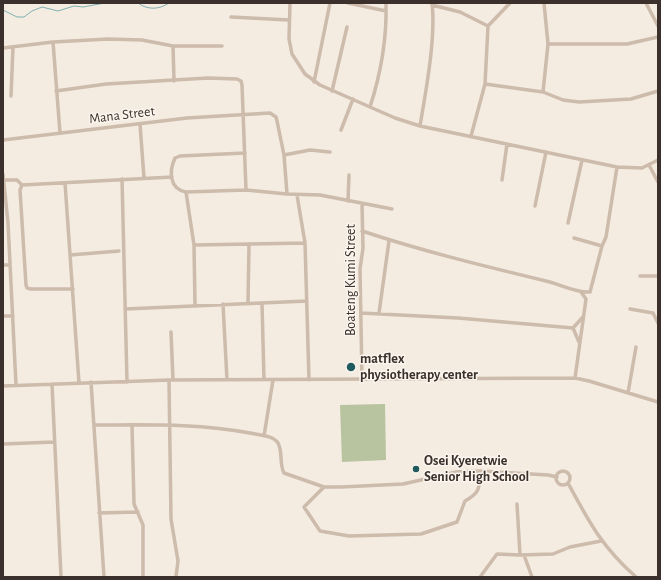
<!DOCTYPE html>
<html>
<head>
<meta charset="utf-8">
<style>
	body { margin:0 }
	#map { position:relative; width:661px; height:580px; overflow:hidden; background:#f4ebe1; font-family:"Alegreya Sans",sans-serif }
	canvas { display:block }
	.frame { position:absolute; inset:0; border:4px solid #3b302b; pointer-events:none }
</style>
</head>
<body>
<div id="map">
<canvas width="661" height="580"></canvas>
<div class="frame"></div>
</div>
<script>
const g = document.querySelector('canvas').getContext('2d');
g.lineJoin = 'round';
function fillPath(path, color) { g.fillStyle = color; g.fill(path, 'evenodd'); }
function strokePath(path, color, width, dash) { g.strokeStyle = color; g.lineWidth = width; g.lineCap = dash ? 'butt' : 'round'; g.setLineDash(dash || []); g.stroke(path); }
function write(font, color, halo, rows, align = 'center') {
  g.font = font + ' "Alegreya Sans",sans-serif'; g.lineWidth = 3; g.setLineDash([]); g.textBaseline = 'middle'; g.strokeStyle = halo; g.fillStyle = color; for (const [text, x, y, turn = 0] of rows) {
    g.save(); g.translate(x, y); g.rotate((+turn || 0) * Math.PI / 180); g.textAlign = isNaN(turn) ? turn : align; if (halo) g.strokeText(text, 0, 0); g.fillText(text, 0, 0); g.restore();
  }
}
fillPath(new Path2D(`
	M385 404 386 460 342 462 340 405Z`), '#b8c4a0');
strokePath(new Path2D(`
	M138 3C147 10 159 10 169 3
	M3 10 17 17H24L32 11 42 7 58 11 74 6 83 7 105 3`), '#7fb0b2', 1);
strokePath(new Path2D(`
	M290 3 289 39 292 54 305 74 320 85 395 118 420 126 617 167 642 168 658 160
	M348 3 386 11
	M646 3 658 26
	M432 5 460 12 488 26
	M231 17 289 20
	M53 42 60 133
	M548 44H627L658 37
	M173 46 174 81
	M3 48 53 42 108 39 142 40 173 46H222
	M314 82 330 3
	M485 84 543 92 563 100 579 102 631 99 658 91
	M56 91 106 84 208 78 237 79 241 81 242 85 246 190
	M332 91 347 27
	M543 92 548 44 544 3
	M11 96 13 47
	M370 107C381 73 387 39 386 3
	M140 124 144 178
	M420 126C426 90 436 38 432 3
	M341 130 353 99
	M471 136 485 84 488 26 510 3
	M3 140 187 118 270 113 276 117 277 121 284 155 287 194
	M245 153 180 156 175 158C169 171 169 189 186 192L246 190 287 194 320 195 392 209
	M284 155 310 150 330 152
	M649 165 658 182
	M3 174 8 223 16 385
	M122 179 127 382
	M4 180H17L22 185
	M502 180 507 144
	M65 183 79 383
	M186 192 194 245 195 305
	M297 195 305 243 309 380
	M348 201 349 175
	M535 206 546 152
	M568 223 582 160
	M362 231C422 251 484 266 546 281 560 284 575 293 590 292L602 246 574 238
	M194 245 305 243
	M602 246 606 237 617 167
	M70 255 119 251
	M3 265H9
	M640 276H658
	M73 289H31L27 288 26 285 20 190 22 185 172 177
	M248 303 249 244
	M262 303 264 380
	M223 304 227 380
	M125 309 307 301
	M630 309 653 313 658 323
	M361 313 458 318 573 328
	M379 313 389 241
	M3 316H13
	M573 328 579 342
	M573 328 583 317
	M171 332 173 380
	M575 378 586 299 581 292
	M169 380 171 519 178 561 176 577
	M362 380 360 269 363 248 362 204
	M91 382 104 577
	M52 384 61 577
	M3 386 169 380 575 378 589 381 658 402
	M628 393 636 347
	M94 425C147 425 198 423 250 433 258 435 273 435 278 443 283 452 279 464 284 473L324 487H341L403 484 456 472 480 471 548 475 557 477
	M132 425 134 504 143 525V577
	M264 436 273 380
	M3 444 54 442
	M556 478a7 7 0 1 1 14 0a7 7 0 1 1-14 0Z
	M568 483C589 522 602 547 636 577
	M324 487 304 507 320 531 349 536 421 534 457 522 465 501C481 492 479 488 480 471
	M517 504 520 555
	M99 513 138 512
	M524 555 532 577
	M480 577 497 554 520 555 553 554 570 547 601 541`), '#cdbbac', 3.5);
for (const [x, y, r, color] of [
	[351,367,5,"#1f5a5e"],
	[416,469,4,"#1f5a5e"]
]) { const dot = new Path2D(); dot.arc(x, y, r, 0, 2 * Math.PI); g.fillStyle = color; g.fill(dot); strokePath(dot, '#fbf5ee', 1.5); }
write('14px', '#3b302b', '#fbf5ee', [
	["Mana Street",122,115,-7],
	["Boateng Kumi Street",351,280,-90]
]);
write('bold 14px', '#3b302b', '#fbf5ee', [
	["matflex",360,359],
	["physiotherapy center",360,375],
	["Osei Kyeretwie",424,461],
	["Senior High School",424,477]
], 'left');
</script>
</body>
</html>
